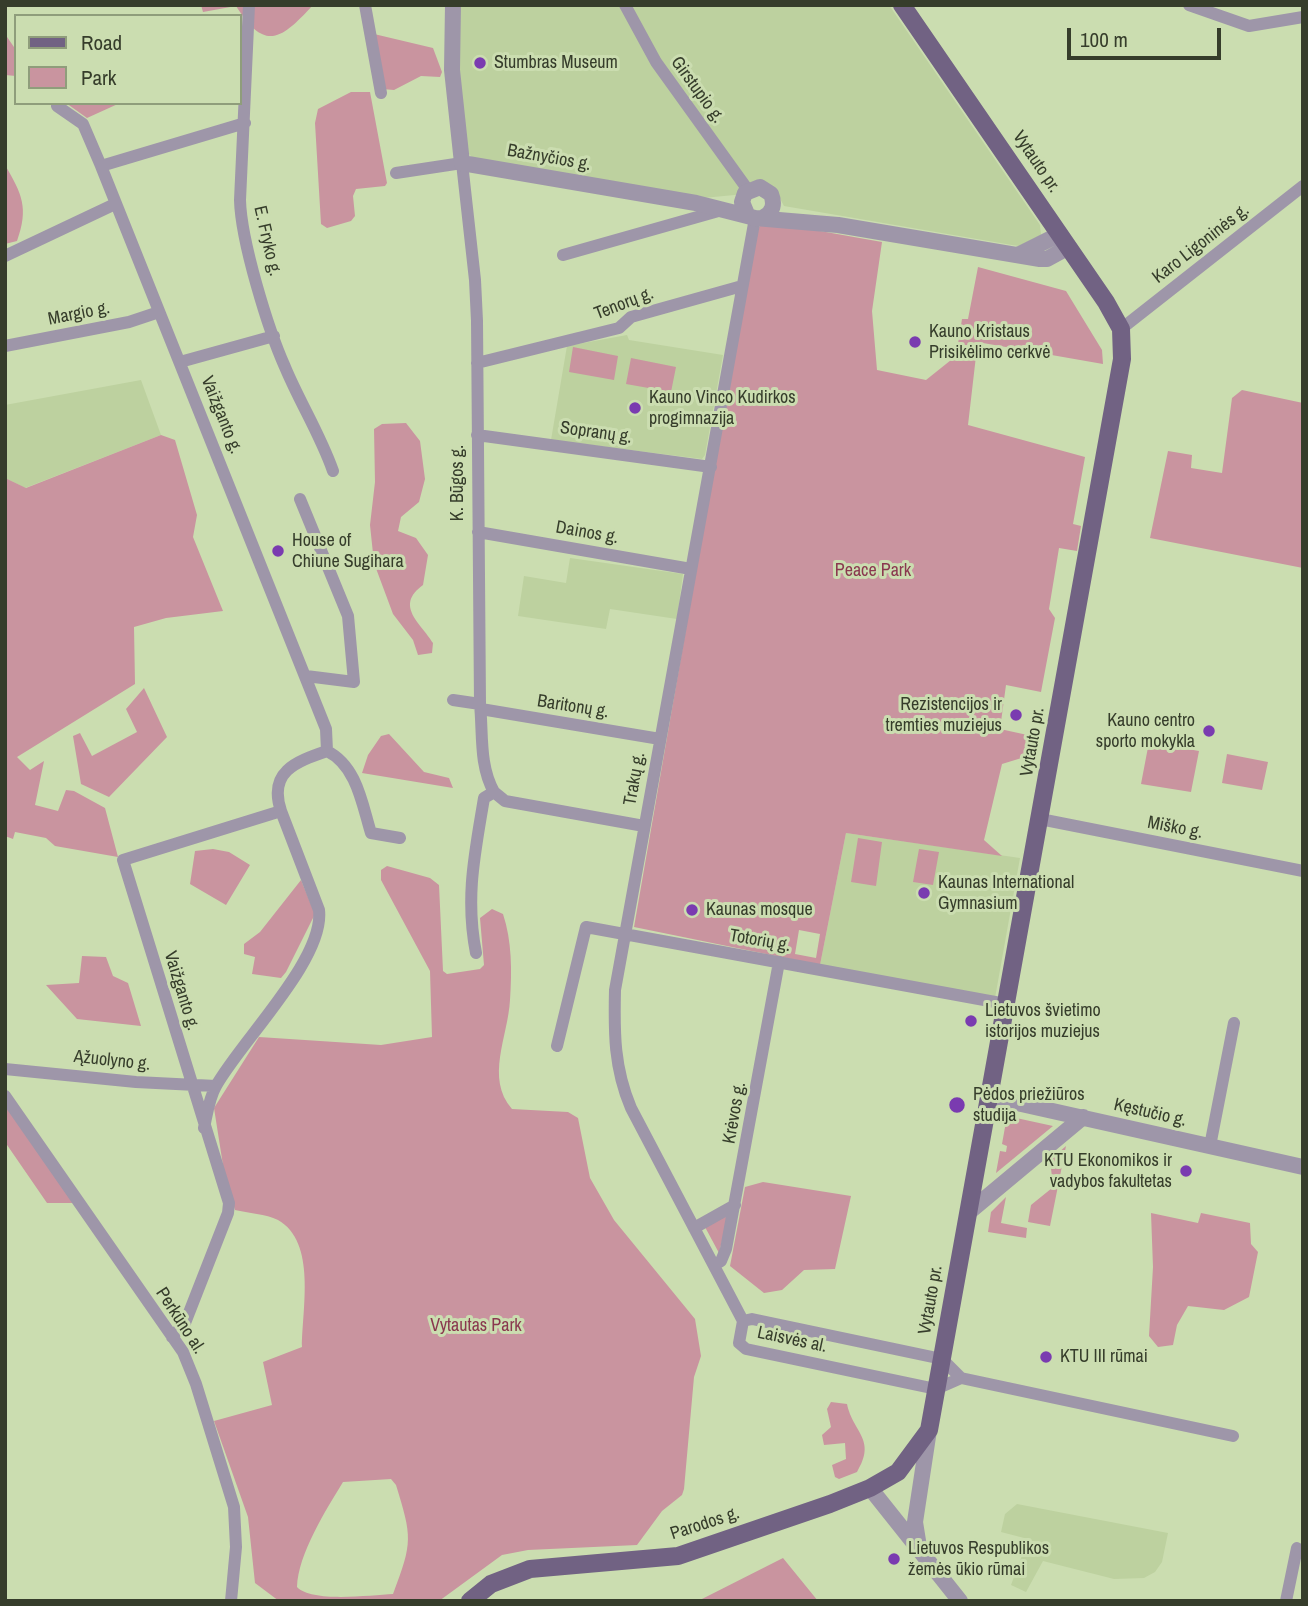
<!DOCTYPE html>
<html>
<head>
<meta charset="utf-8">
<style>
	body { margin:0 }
	#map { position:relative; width:1308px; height:1606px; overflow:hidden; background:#cbddb0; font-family:"Archivo Narrow",sans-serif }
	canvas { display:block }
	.frame { position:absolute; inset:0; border:7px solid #363d2b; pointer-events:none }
	.legend { position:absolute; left:14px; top:14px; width:228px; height:91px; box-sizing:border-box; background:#cbddb0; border:2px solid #8f9d7b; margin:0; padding:9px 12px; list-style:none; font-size:21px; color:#363d2b }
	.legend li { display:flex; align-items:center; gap:14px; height:35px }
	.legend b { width:35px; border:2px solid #8f9d7b }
	.scale { position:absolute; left:1067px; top:28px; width:154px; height:32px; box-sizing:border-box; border:4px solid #363d2b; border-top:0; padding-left:9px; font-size:21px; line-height:24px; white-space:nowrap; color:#363d2b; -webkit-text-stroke:5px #cbddb0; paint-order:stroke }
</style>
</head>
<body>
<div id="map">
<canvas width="1308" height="1606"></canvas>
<div class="frame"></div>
<ul class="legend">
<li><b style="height:9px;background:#716283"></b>Road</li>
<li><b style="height:19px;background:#c9949f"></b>Park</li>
</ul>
<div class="scale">100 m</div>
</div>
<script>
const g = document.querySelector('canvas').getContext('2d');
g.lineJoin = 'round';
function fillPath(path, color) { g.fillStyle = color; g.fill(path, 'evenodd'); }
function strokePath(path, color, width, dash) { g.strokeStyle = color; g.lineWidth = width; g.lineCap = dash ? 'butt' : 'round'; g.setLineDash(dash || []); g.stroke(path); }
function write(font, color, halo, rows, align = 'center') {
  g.font = font + ' "Archivo Narrow",sans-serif'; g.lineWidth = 6; g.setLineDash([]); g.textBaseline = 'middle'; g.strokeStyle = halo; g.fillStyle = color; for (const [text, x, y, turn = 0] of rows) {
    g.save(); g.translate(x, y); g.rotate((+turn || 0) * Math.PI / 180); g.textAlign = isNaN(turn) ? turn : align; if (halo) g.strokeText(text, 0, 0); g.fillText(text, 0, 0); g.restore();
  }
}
fillPath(new Path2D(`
	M457 5H889L1040 225 1041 235 1019 246 1012 245 784 206 776 191 703 198 473 158 468 153 459 78Z
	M627 335 629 340 723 355 705 455 702 459 551 440 567 346Z
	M141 380 161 435 25 488 5 478V405Z
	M570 558 683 574 677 619 610 609 606 629 518 616 524 576 566 583Z
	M846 833 1020 858 995 998 820 965Z
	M1017 1504 1168 1533 1162 1562 1155 1572 1144 1578 1114 1579 1043 1561 1026 1592 1011 1585 1028 1539 1001 1532 1005 1514Z`), '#bdd19f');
fillPath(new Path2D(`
	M201 5H313C281 40 265 52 236 6L203 12Z
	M5 34 16 50V76L5 75Z
	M374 34 433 48 442 72 440 77 421 76 394 90 382 89Z
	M351 92H370L387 183 385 186 356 189 353 196 355 216 351 221 327 228 321 224 315 123 318 109Z
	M66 103H120L87 118Z
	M5 165C22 194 29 208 17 241L5 244Z
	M764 221 882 242 872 311 877 370 926 380 956 356 962 319H968L978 267 1066 291 1102 350 1103 364 983 343 976 356 968 425 1085 457 1073 524 1081 526 1077 551 1059 548 1049 609 1055 618 1041 692 1006 685 1000 729 1032 736 1028 756 1002 764 984 840 1002 856 846 833 820 965 634 927 755 232ZM799 930 820 934 816 958 795 954Z
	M573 347 618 356 614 380 569 372Z
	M631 358 676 367 671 392 626 384Z
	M1242 390 1303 403V568L1150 538 1168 451 1192 455 1191 468 1222 473 1232 398Z
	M406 423 420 441 425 479 419 502 401 517 398 531 416 538 428 555 423 585C394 606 421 623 433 643L432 653 418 655 413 640 393 614 374 563 370 525 375 482 374 429 382 424Z
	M161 435 175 440 197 515 193 537 223 611 166 618 134 627 135 684 17 757 30 770 44 761 35 805 58 811 66 790 74 791 105 808 118 857 55 846 46 838 15 832 13 839 5 836V478L26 488Z
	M144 688 167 737 109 797 81 784 73 736 80 733 92 756 137 732 126 709Z
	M389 734 424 772 449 778 453 788 362 773 368 755 381 736Z
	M1149 742 1199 751 1191 792 1141 784Z
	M1227 754 1268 762 1262 790 1222 783Z
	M858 838 882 842 876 886 851 882Z
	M213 849 229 852 250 865 226 905 190 884 195 851Z
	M919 849 939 852 933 885 913 882Z
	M387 866 430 878 439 885 443 971 447 974 480 969 484 965 480 918 492 909 503 914C512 941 512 971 510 1000 508 1037 485 1078 512 1109L568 1112 578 1118 590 1178 614 1220 695 1319 701 1356 694 1377 684 1489 682 1495 662 1511 637 1545 528 1550 502 1555 439 1601H279L255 1583 248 1517 214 1421 272 1405 263 1362 302 1347C302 1310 317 1242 278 1220 266 1214 248 1213 235 1210L225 1178 214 1108 259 1037 381 1045 432 1037 430 971 381 880V870ZM391 1479 396 1485C412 1537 413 1542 393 1594 371 1595 312 1603 297 1587 298 1554 326 1510 343 1482Z
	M301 880 315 914 286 972 281 978 252 974 255 957 244 954V944L260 932Z
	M82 956 106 957 113 976 128 983 141 1026 77 1019 46 985 79 983Z
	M5 1104 73 1203H47L5 1142Z
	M1007 1116 1053 1126 996 1173 1000 1151 1006 1152 1007 1146 1002 1144Z
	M1066 1146 1050 1226 1028 1222 1031 1205 1057 1184 1052 1177 1050 1160Z
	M763 1182 851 1196 835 1269 804 1270 782 1290 764 1293 730 1266 745 1187Z
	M1006 1197 1001 1223 1027 1228 1026 1238 988 1232 991 1212Z
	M1151 1213 1198 1223 1201 1213 1250 1223 1251 1244 1258 1252 1249 1297 1224 1310 1188 1306 1177 1325 1173 1345 1158 1347 1149 1336 1153 1267Z
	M726 1216 728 1217 719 1253 705 1227Z
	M831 1402 847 1404C853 1433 877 1439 857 1472L839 1479 835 1477 832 1465 846 1459 845 1443 824 1445 822 1435 831 1427 827 1409Z
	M783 1558 818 1601H698Z`), '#c9949f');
strokePath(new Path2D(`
	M249 5 240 200C241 241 268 329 285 367 300 403 320 434 333 471
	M365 5 381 93
	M625 5 656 62 748 190
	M1189 5 1249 26 1303 17
	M57 106 83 124 101 166 326 729 327 751C295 762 268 772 281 811L123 860 229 1203 228 1213 185 1323 172 1337
	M101 166 245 123
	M396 173 462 163 475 280 477 321 480 704C483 734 479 765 494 792L484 798C475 853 465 897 476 953
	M563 255 722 210
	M5 256 115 204
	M1121 329 1303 186
	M5 346 129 322 159 312
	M180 362 274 336
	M477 363 619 328 631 317 742 286
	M477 435 711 467
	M300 499 348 616 354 682 306 676
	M478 532 691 569
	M453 700 480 704
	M481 709 660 739
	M327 751C357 766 362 804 371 833L400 838
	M494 792 505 801 644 826
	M1040 819 1303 871
	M557 1046 586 927 1006 1004
	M5 1069 136 1082 216 1086
	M5 1096 183 1352 196 1384 234 1507 236 1547 231 1601
	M204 1128C207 1114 209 1098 216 1086 241 1041 325 959 319 910L281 811
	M1210 1146 1234 1023
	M694 1228 735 1205
	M714 1265 721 1261 726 1249 779 962
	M743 1321 631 1108C614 1068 614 1033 615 990L755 218
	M743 1321 752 1319 942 1359 961 1378 1233 1436
	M743 1321 739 1343 746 1349 936 1389 961 1378
	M1286 1601 1297 1548`), '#9e96a9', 12);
strokePath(new Path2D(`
	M453 5 452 70 462 163 696 203 755 218 838 225 1040 259H1047L1069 247
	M747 214 742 202 745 193 760 187 771 194C775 204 773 212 764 217
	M1018 255 1060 234
	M990 1097 1303 1167
	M969 1212 1083 1117
	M870 1488 960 1601
	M919 1547 915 1522 929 1430`), '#9e96a9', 16);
strokePath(new Path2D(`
	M470 1601 491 1584 530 1569 678 1556 830 1504 870 1488 898 1472 929 1430 1122 359 1121 329 1106 302 902 5`), '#716283', 18);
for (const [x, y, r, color] of [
	[480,63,7,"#7a3bb0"],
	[915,342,7,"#7a3bb0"],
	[635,408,7,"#7a3bb0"],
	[278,551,7,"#7a3bb0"],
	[1016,715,7,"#7a3bb0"],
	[1209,731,7,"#7a3bb0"],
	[924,893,7,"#7a3bb0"],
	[692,910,7,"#7a3bb0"],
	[971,1021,7,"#7a3bb0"],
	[957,1105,9,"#7a3bb0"],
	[1186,1171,7,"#7a3bb0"],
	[1046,1357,7,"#7a3bb0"],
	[894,1559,7,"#7a3bb0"]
]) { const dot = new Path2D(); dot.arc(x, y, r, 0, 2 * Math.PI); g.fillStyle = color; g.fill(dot); strokePath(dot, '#cbddb0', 2.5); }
write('18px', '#363d2b', '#cbddb0', [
	["Stumbras Museum",494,63],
	["Kauno Kristaus",929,332],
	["Prisikėlimo cerkvė",929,353],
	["Kauno Vinco Kudirkos",649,398],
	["progimnazija",649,419],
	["House of",292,541],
	["Chiune Sugihara",292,562],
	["Rezistencijos ir",1002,705,"right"],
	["tremties muziejus",1002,726,"right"],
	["Kauno centro",1195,721,"right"],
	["sporto mokykla",1195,742,"right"],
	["Kaunas International",938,883],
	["Gymnasium",938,904],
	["Kaunas mosque",706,910],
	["Lietuvos švietimo",985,1011],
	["istorijos muziejus",985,1032],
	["Pėdos priežiūros",973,1095],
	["studija",973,1116],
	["KTU Ekonomikos ir",1172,1161,"right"],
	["vadybos fakultetas",1172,1182,"right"],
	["KTU III rūmai",1060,1357],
	["Lietuvos Respublikos",908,1549],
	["žemės ūkio rūmai",908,1570]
], 'left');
write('18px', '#363d2b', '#cbddb0', [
	["Girstupio g.",697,90,54],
	["Bažnyčios g.",549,158,10],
	["Vytauto pr.",1036,162,56],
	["E. Fryko g.",267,241,77],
	["Karo Ligoninės g.",1201,244,-38],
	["Tenorų g.",624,304,-21],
	["Margio g.",79,314,-11],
	["Vaižganto g.",221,415,68],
	["Sopranų g.",596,433,8],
	["K. Būgos g.",458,483,-90],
	["Dainos g.",587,533,10],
	["Baritonų g.",573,707,9],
	["Vytauto pr.",1033,742,-80],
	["Trakų g.",635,779,-80],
	["Miško g.",1175,828,11],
	["Totorių g.",760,941,10],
	["Vaižganto g.",181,991,73],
	["Ąžuolyno g.",112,1061,6],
	["Krėvos g.",735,1113,-80],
	["Kęstučio g.",1150,1113,13],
	["Vytauto pr.",931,1300,-80],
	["Perkūno al.",180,1321,57],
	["Laisvės al.",792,1340,12],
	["Parodos g.",705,1524,-18]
]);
write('18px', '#8a384f', '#cbddb0', [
	["Peace Park",873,571],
	["Vytautas Park",476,1326]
]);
</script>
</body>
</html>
